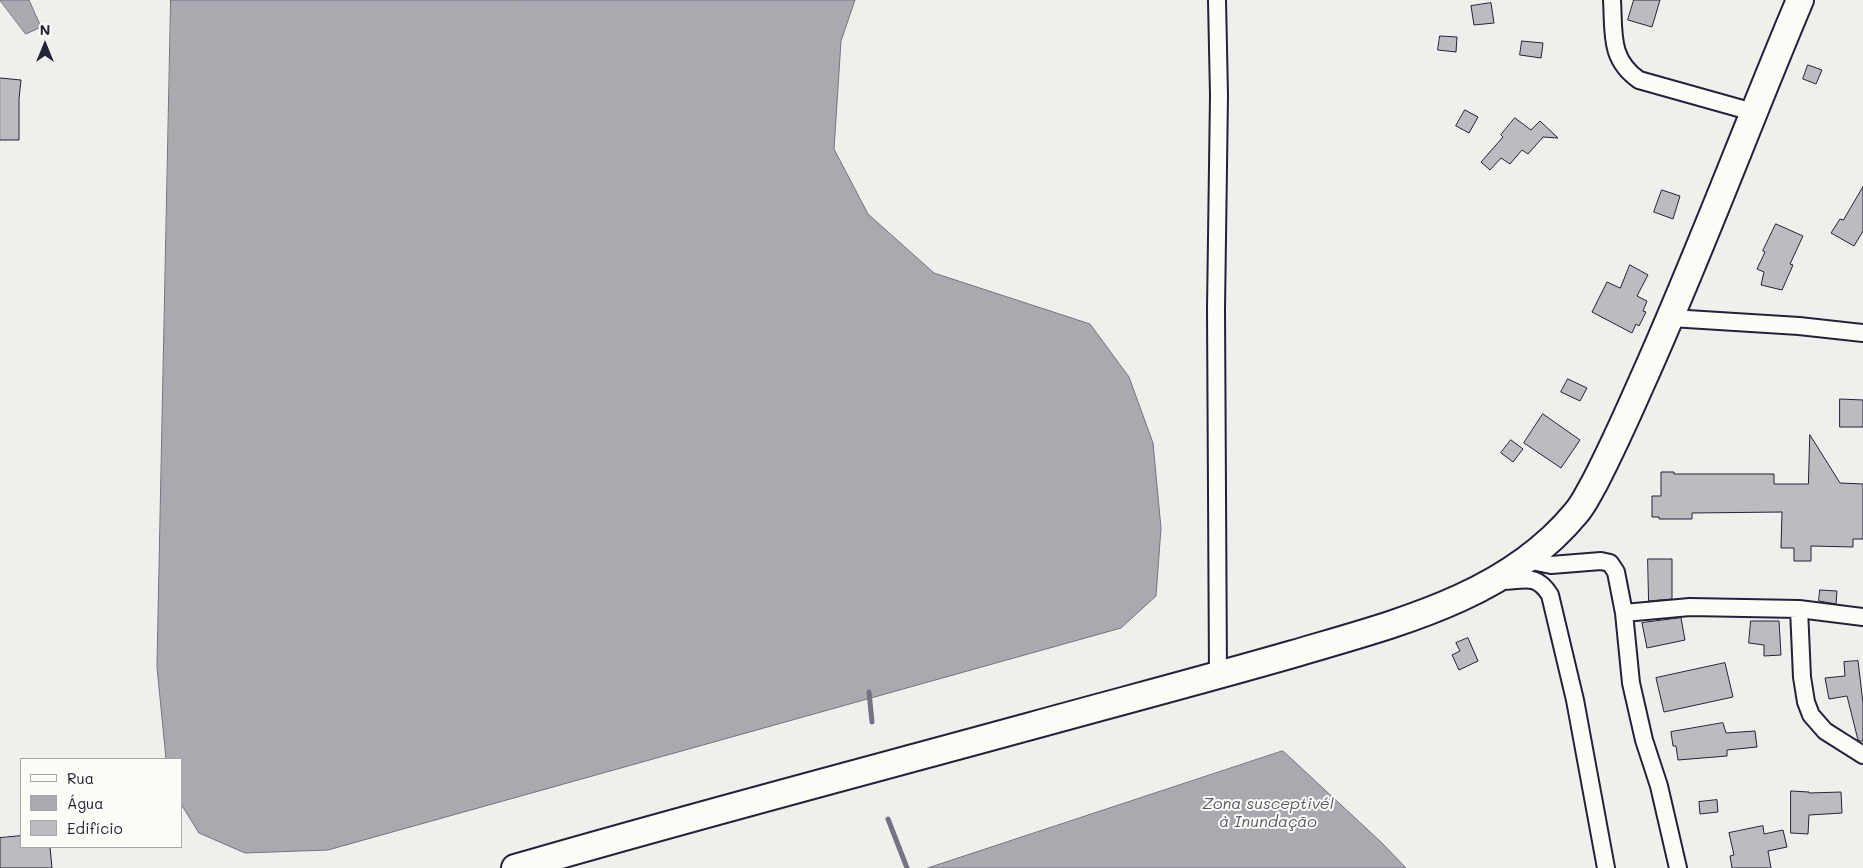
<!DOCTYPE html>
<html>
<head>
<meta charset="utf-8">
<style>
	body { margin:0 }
	#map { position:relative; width:1863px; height:868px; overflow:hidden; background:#f0efec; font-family:Mali,sans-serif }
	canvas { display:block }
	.legend { position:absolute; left:20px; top:758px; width:162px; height:90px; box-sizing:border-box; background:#fdfcf7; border:1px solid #a5a5ac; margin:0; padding:6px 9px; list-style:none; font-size:15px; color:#22223b }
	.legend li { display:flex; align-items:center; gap:10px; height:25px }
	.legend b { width:25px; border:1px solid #a5a5ac }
	.north { position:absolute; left:20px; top:20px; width:50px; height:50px; -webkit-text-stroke:4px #fdfcf7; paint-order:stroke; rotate:0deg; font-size:14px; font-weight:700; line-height:20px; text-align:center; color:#22223b }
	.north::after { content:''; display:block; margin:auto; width:18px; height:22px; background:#22223b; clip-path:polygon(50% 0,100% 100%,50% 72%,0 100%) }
</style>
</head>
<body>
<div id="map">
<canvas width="1863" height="868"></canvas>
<ul class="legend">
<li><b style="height:6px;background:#fdfcf7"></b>Rua</li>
<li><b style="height:14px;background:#a9a9b0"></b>Água</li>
<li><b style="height:14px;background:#bcbcc0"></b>Edifício</li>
</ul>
<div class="north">N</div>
</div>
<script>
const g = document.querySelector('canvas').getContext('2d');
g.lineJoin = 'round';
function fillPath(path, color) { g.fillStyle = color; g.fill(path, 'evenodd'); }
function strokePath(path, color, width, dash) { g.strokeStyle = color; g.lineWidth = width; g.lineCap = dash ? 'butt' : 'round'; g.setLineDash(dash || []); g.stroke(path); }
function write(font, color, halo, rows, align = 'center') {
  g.font = font + ' Mali,sans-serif'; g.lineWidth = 4; g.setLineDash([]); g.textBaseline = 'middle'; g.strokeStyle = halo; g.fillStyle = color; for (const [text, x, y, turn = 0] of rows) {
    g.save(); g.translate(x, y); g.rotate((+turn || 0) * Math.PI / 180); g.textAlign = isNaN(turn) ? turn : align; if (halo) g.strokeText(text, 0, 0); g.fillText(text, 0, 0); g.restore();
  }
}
const water = new Path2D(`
	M0 0H29L41 27 26 34Z
	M171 0H855L841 41 834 149 868 214 934 273 1090 324 1129 377 1153 443 1161 528 1156 596 1121 628 328 850 245 853 199 833 181 804V759H166L157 667Z
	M1283 751 1382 843 1406 868H928Z`);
fillPath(water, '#a9a9b0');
strokePath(water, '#737381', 1);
strokePath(new Path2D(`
	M869 692 872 722
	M888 819 907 868`), '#737381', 5);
const building = new Path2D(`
	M1634 0H1660L1652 27 1628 20Z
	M1491 3 1494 23 1474 25 1471 6Z
	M1440 36 1457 37 1456 52 1438 50Z
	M1522 41 1543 43 1541 58 1520 55Z
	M1808 65 1822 70 1816 84 1803 79Z
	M0 78 21 80 19 99V140H0Z
	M1465 110 1478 117 1469 133 1456 126Z
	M1515 118 1531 130 1540 121 1558 138 1543 137 1528 154 1522 150 1510 164 1501 158 1490 170 1481 162 1503 137 1501 135Z
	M1863 187V231L1854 246 1831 233 1840 219 1843 220Z
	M1662 190 1680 196 1673 219 1654 212Z
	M1776 224 1803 236 1790 264 1793 265 1782 290 1761 285 1764 272 1757 269 1765 252 1763 251Z
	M1630 265 1648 275 1637 296 1647 301 1643 311 1646 312 1639 326 1636 324 1632 333 1592 312 1607 282 1620 288Z
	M1568 379 1587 388 1580 401 1561 392Z
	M1840 399 1863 400V427H1840Z
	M1543 414 1580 440 1561 468 1524 443Z
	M1810 435 1840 483 1863 484V539H1853V547L1811 546V561H1794V548H1781L1782 512 1692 513V519H1659V517H1652V496H1661V472H1674V474H1774V484H1808Z
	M1511 440 1523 449 1513 462 1501 453Z
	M1648 559H1672V599L1649 601Z
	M1820 590 1837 591 1836 604 1819 601Z
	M1681 618 1685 640 1647 648 1642 623Z
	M1751 621H1779L1781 655 1764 656V645L1749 643Z
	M1468 638 1478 661 1459 670 1452 655 1460 651 1456 643Z
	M1858 661 1863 703V741H1860L1858 740 1847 696 1829 699 1825 678 1845 676 1844 662Z
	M1725 663 1733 697 1664 712 1656 678Z
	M1723 723 1726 733 1755 731 1757 747 1727 750V756L1678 760 1676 746H1673L1671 732Z
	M1791 791 1809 792V793L1841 792 1842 813 1809 815 1808 834 1791 833Z
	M1717 800 1718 812 1700 814 1699 802Z
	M1763 826 1764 834 1783 830 1787 847 1768 851 1771 868H1732L1730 856 1734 855 1729 833Z
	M21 836V847H50L52 868H0V838Z`);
fillPath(building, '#bcbcc0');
strokePath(building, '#22223b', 1);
const minor = new Path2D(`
	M1217 0 1219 95 1216 309 1218 676
	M1612 0C1614 33 1609 59 1639 80L1753 112
	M1671 318 1799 326 1863 333
	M1527 560 1551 565 1601 561 1610 563 1616 572 1624 613 1631 683 1644 740 1659 786 1678 868
	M1499 581C1522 582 1535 571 1550 595L1575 700 1606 868
	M1799 609 1802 677 1806 702 1811 715 1825 731 1863 755
	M1624 613 1690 607 1799 609 1863 617`);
const primary = new Path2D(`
	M515 868C687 818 859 773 1031 726 1118 702 1206 679 1293 654 1394 624 1506 598 1576 513 1584 504 1588 494 1594 484 1611 451 1626 418 1641 384 1698 258 1746 128 1800 0`);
strokePath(minor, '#22223b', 20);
strokePath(primary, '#22223b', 30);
strokePath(minor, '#fdfcf7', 16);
strokePath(primary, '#fdfcf7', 26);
write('italic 16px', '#58586a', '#fdfcf7', [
	["Zona susceptivél",1268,804],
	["à Inundação",1268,822]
]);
</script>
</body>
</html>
